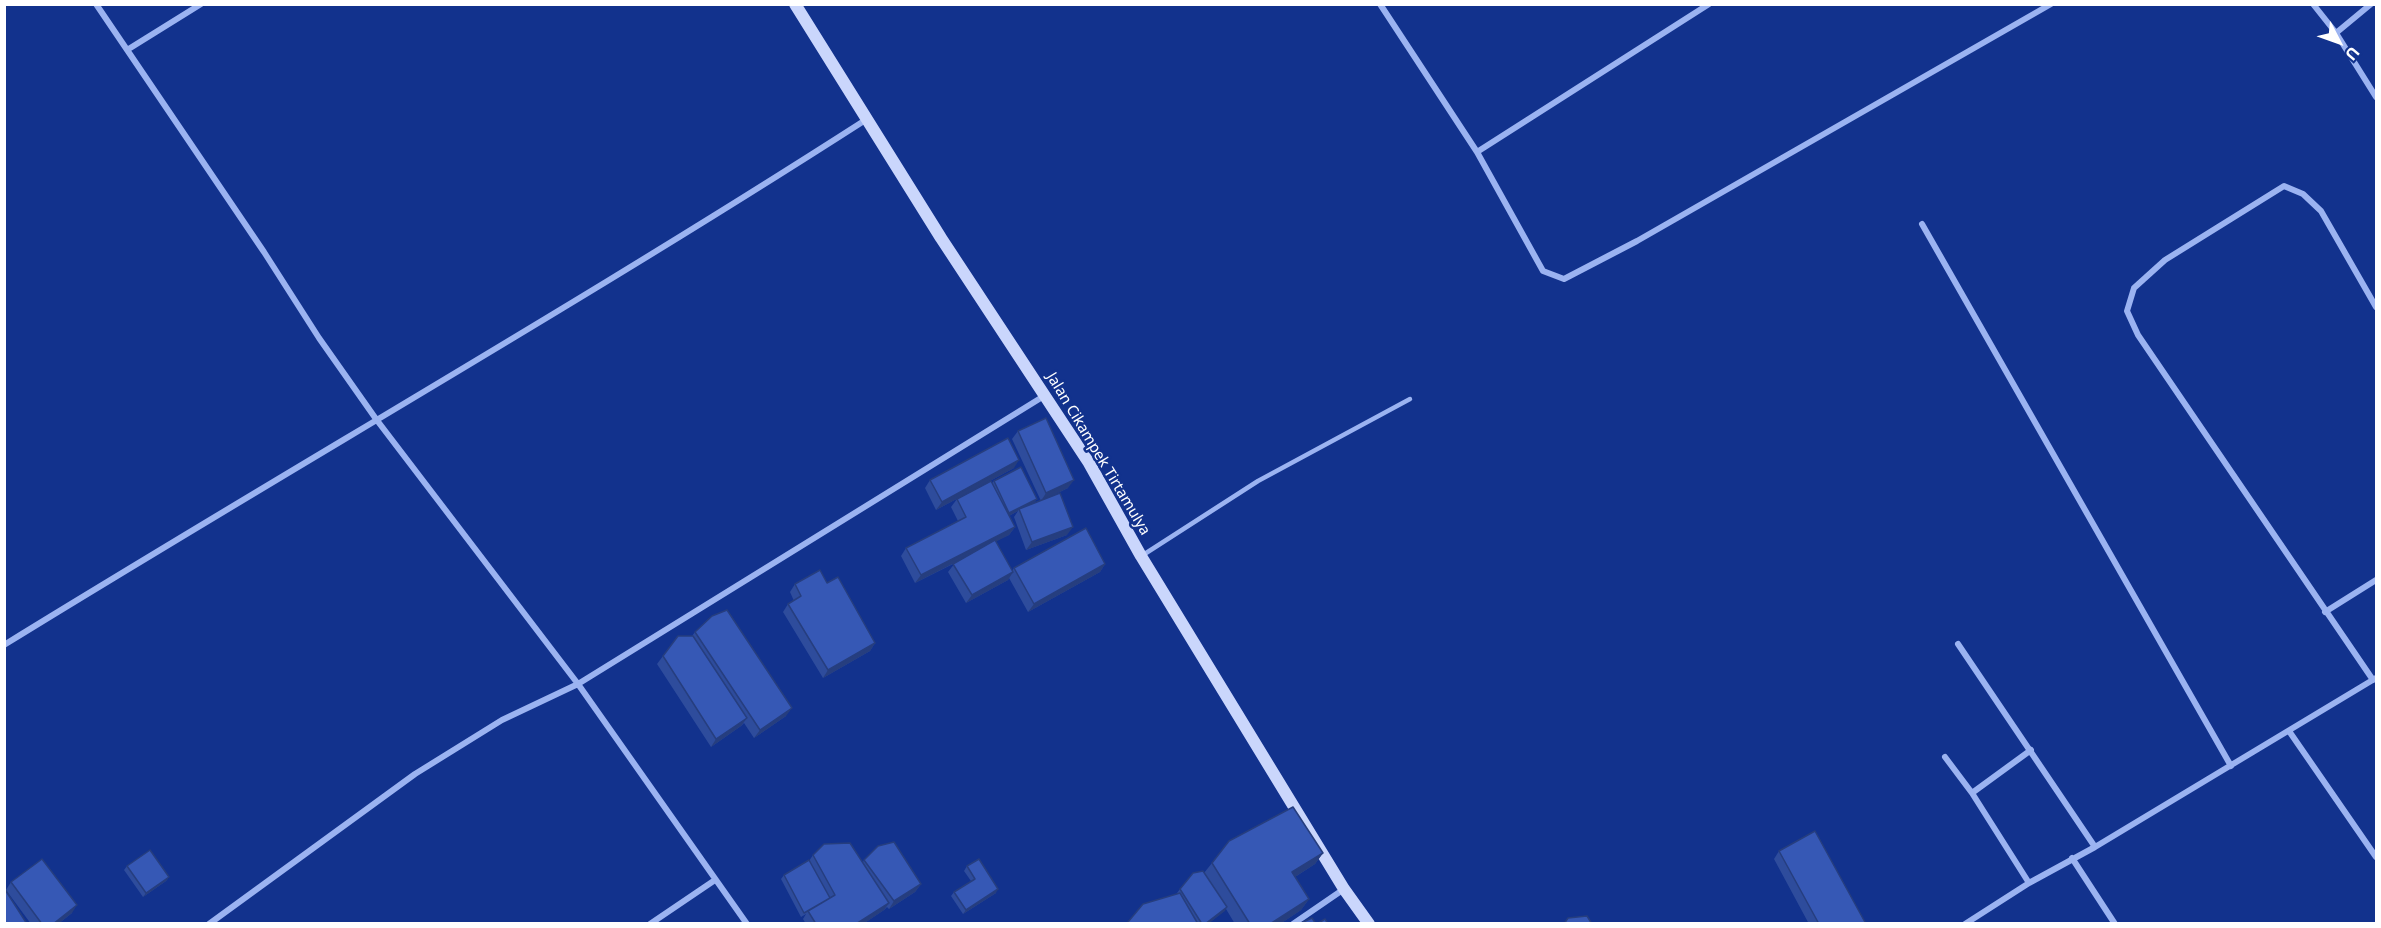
<!DOCTYPE html>
<html>
<head>
<meta charset="utf-8">
<style>
	body { margin:0 }
	#map { position:relative; width:2381px; height:928px; overflow:hidden; background:#12328d; font-family:"Noto Sans",sans-serif }
	canvas { display:block }
	.frame { position:absolute; inset:0; border:6px solid #fff; pointer-events:none }
	.north { position:absolute; left:2309px; top:12px; width:60px; height:60px; -webkit-text-stroke:4px #12328d; paint-order:stroke; rotate:131deg; font-size:16px; font-weight:700; line-height:24px; text-align:center; color:#fff }
	.north::after { content:''; display:block; margin:auto; width:21px; height:27px; background:#fff; clip-path:polygon(50% 0,100% 100%,50% 72%,0 100%) }
</style>
</head>
<body>
<div id="map">
<canvas width="2381" height="928"></canvas>
<div class="frame"></div>
<div class="north">U</div>
</div>
<script>
const g = document.querySelector('canvas').getContext('2d');
g.lineJoin = 'round';
function strokePath(path, color, width, dash) { g.strokeStyle = color; g.lineWidth = width; g.lineCap = dash ? 'butt' : 'round'; g.setLineDash(dash || []); g.stroke(path); }
function fillPath(path, color) { g.fillStyle = color; g.fill(path, 'evenodd'); }
function write(font, color, halo, rows, align = 'center') {
  g.font = font + ' "Noto Sans",sans-serif'; g.lineWidth = 5; g.setLineDash([]); g.textBaseline = 'middle'; g.strokeStyle = halo; g.fillStyle = color; for (const [text, x, y, turn = 0] of rows) {
    g.save(); g.translate(x, y); g.rotate((+turn || 0) * Math.PI / 180); g.textAlign = isNaN(turn) ? turn : align; if (halo) g.strokeText(text, 0, 0); g.fillText(text, 0, 0); g.restore();
  }
}
strokePath(new Path2D(`
	M1143 555 1258 481 1410 399`), '#9bb3f1', 4.5);
strokePath(new Path2D(`
	M96 4 264 252 319 338 376 419 578 684 747 924
	M1380 4 1477 152 1543 271 1564 279 1637 241 2051 4
	M2313 4 2336 33 2376 97
	M2336 33 2371 4
	M127 50 201 4
	M1477 152 1709 4
	M1922 224 2231 766
	M2325 612 2376 580
	M1958 644 2095 847
	M4 645C291 468 584 301 867 119
	M2373 680 2138 335 2127 311 2134 288 2165 260 2284 186 2303 194 2321 211 2376 307
	M2289 731 2376 857
	M1945 757 1972 793 2029 883
	M1972 793 2031 750
	M2072 858 2115 924
	M209 924 415 774 502 720 578 684 1044 396
	M650 924 715 880
	M1293 924 1344 889
	M1965 924 2029 883 2095 847 2376 678`), '#9bb3f1', 6);
strokePath(new Path2D(`
	M795 4 941 238 1089 463 1141 556 1344 889 1369 924`), '#cad6fc', 12);
fillPath(new Path2D(`
	M1018 431 1068 488 1041 501 1012 439Z
	M1014 468 936 510 925 488 930 480Z
	M994 481 1037 499 1034 503 1028 506 1067 535 1026 550 1014 517 1018 511 1009 516 1015 527 1009 535 996 541 1012 571 1014 568 1105 564 1100 572 1028 612 1009 578 1008 580 966 603 948 572 955 563 915 583 901 556 906 548 958 521 951 507 957 499 992 483Z
	M827 583 875 643 870 651 823 678 783 612 788 604 794 601 790 592 795 584Z
	M695 632 786 716 754 738 744 723 741 726 711 747 657 664 678 636H692Z
	M1779 851 1866 924H1809L1774 859Z
	M1323 853 1315 864 1295 877 1309 899 1301 910 1280 924H1235L1226 909 1208 924H1127L1143 904 1177 894V893L1180 889 1204 873 1212 863Z
	M813 855 863 862 864 860 921 884 915 892 889 909 887 907 884 910 863 924H806L803 919 806 914 801 917 781 879 784 875 809 861Z
	M127 866 169 877 166 881 143 897 124 870Z
	M967 866 996 893 963 914 951 896 954 892 971 881 964 871Z
	M11 882 72 913 58 924H31L6 890Z`), '#2e4c9c');
fillPath(new Path2D(`
	M1019 460 1014 468 936 510 942 502Z
	M1074 480 1068 488 1041 501 1046 493Z
	M1037 499 1034 503 1020 510 1019 509 1018 511 1007 517 1009 513Z
	M1015 527 1009 535 915 583 921 575Z
	M1073 527 1067 535 1026 550 1032 542Z
	M1105 564 1100 572 1028 612 1034 604Z
	M1013 572 1008 580 966 603 972 595Z
	M875 643 870 651 823 678 828 670Z
	M792 708 786 716 754 738 760 730Z
	M747 718 741 726 711 747 716 739Z
	M1323 853 1315 864 1284 884 1292 872Z
	M169 877 166 881 143 897 146 893Z
	M921 884 915 892 889 909 894 901Z
	M998 889 996 893 963 914 966 910Z
	M1309 899 1301 910 1280 924H1270Z
	M889 903 884 910 863 924H856Z
	M77 905 72 913 58 924H53Z
	M1227 907 1225 911 1208 924H1205Z`), '#263e7f');
const building = new Path2D(`
	M1046 418 1074 480 1046 493 1018 431Z
	M1008 438 1019 460 942 502 930 480Z
	M1021 467 1037 499 1009 513 994 481Z
	M991 481 1015 527 921 575 906 548 966 517 957 499Z
	M1060 493 1073 527 1032 542 1019 509Z
	M1086 528 1105 564 1034 604 1014 568Z
	M995 540 1013 572 972 595 953 564Z
	M820 570 827 583 838 577 875 643 828 670 788 604 801 596 795 584Z
	M727 610 792 708 760 730 695 632 712 616Z
	M678 636H693L747 718 716 739 663 656Z
	M1293 807 1323 853 1292 872 1309 899 1270 924H1250L1212 863 1229 841Z
	M1815 831 1866 924H1819L1779 851Z
	M894 842 921 884 894 901 864 860 878 846Z
	M850 843 889 903 856 924H816L808 911 835 895 813 855 824 844Z
	M150 850 169 877 146 893 127 866Z
	M42 859 77 905 53 924H42L11 882Z
	M979 859 998 889 966 910 954 892 975 879 967 866Z
	M809 860 830 898 804 913 784 875Z
	M1203 871 1227 907 1205 924H1202L1180 889 1193 873Z
	M4 888 27 924H4Z
	M1180 893 1198 924H1128V922L1143 904Z
	M1587 916 1592 924H1564L1568 918Z
	M1312 918 1316 924H1299Z
	M1325 919 1328 924H1317Z`);
fillPath(building, '#3658b5');
strokePath(building, '#263e7f', 1.5);
write('15px', '#fff', '#12328d', [
	["Jalan Cikampek Tirtamulya",1098,454,59]
]);
</script>
</body>
</html>
